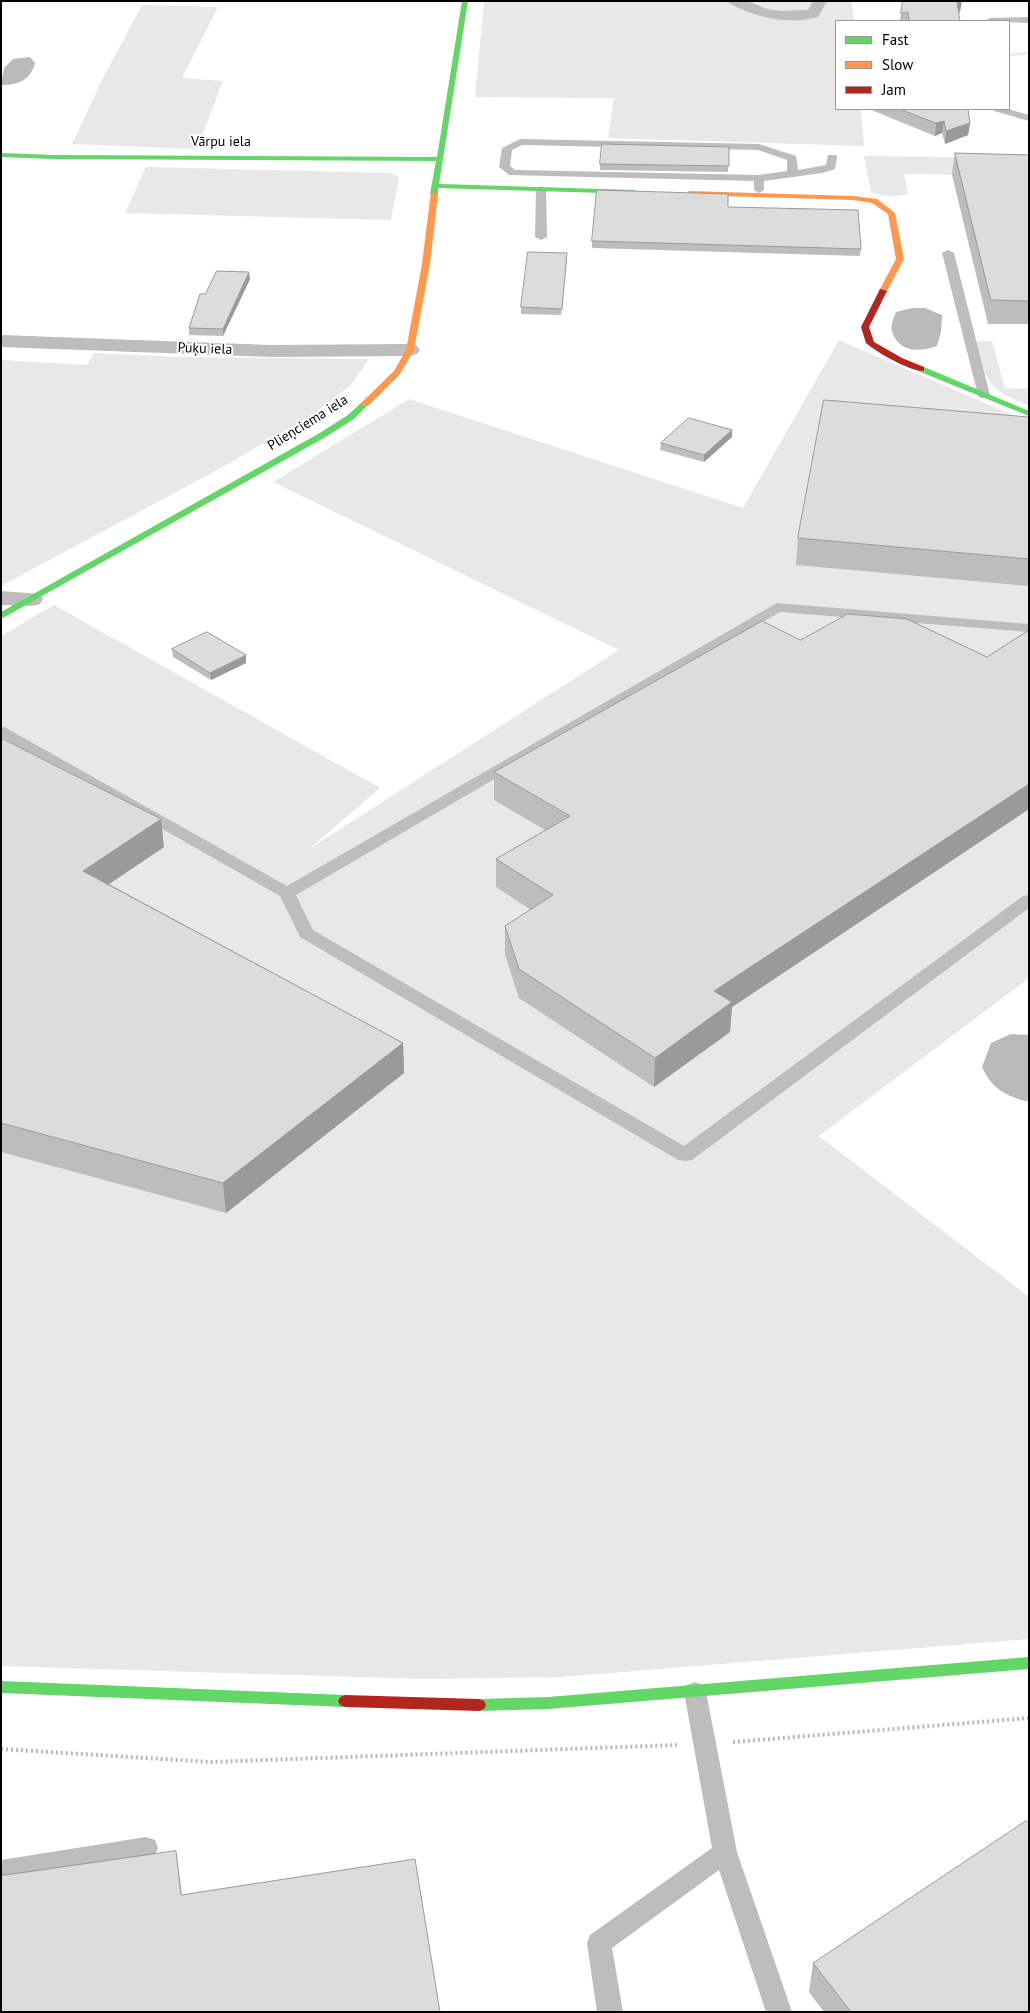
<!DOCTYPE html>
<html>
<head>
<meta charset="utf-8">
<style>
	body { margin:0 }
	#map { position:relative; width:1030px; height:2013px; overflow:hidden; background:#fff; font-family:"PT Sans",sans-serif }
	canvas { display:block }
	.frame { position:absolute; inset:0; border:2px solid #000; pointer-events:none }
	.legend { position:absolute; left:835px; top:20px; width:175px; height:90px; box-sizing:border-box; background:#fff; border:1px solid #999; margin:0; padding:6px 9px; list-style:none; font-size:15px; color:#000 }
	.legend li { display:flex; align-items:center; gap:10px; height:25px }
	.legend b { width:25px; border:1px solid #999 }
</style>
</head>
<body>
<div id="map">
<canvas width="1030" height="2013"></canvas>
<div class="frame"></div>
<ul class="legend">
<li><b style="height:6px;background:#63d668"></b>Fast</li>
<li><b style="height:6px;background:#ff974d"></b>Slow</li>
<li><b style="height:6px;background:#b3261e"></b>Jam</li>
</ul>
</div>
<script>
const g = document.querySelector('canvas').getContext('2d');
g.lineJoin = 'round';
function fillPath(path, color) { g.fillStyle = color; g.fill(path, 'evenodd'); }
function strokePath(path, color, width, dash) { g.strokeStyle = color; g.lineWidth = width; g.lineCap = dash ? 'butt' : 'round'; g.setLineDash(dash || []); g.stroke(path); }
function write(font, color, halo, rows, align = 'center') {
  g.font = font + ' "PT Sans",sans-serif'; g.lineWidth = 4; g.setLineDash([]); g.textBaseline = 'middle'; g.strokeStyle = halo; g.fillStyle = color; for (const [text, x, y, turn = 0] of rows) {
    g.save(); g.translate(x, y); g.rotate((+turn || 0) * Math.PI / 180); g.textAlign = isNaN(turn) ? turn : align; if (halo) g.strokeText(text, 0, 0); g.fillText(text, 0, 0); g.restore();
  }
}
fillPath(new Path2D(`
	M484 1H852L854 21H836V109H861L864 146 608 138 614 98 475 97Z
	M142 5 218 7 182 78 223 81 197 149 72 144 103 78Z
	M864 156 1029 158V176L904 174 908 193C897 198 883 197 871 192Z
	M146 167 390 173 399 177 391 220 125 213Z
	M839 340 1029 422V978L819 1136 1029 1297V1639L561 1677 425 1679 1 1666V636L54 605 380 788 309 849 619 650 273 482 409 399 743 508Z
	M980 341H992L1005 388 1029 389V406C989 389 986 384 977 342Z
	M94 353 180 357 369 359 351 385 311 416 221 468 1 586V360L87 365Z`), '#e8e8e8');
fillPath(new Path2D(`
	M30 57 35 63C31 80 18 85 1 85L4 68 13 59Z
	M912 308H925L942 315 941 332 937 346C920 352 898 353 892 331 890 326 894 317 896 312Z
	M1011 1034 1029 1035V1102C1006 1096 992 1089 982 1067L991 1043Z`), '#bababa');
strokePath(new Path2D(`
	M1009 55 1029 53`), '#b8b8b8', 2, [0.5, 1]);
strokePath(new Path2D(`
	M733 1742 1029 1718
	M1 1749 211 1762 677 1745`), '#b8b8b8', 4, [2, 3]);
fillPath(new Path2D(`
	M1029 17V23L985 21 990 18Z
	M993 109H1008L1029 115V121L994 111Z
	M520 139 759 144 796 156 798 170 826 165 828 155H836L837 157 835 169 822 173 764 181V190L759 193 754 190V181L509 175 499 167 502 148ZM522 145 758 150 787 160V171L759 175 515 170 510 166 512 150Z
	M541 186 546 189 547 237 541 240 535 237 536 189Z
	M948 250 954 253 990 395 988 398H980L978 395 942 253Z
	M777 603 1029 624V632L780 612 296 895 313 930 684 1146 1023 896 1029 895V908L692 1160 685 1161 678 1160 300 937 280 896 1 737V726L6 728 287 886Z
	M695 1682 703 1685 706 1692 737 1852 792 2012H766L719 1870 612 1948 623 2012H597L587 1943 590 1935 712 1848 684 1692 687 1685Z
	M146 1837 155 1840 158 1848 155 1856 146 1859 1 1882V1860Z`), '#bdbdbd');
fillPath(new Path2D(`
	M728 1H747L767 9 781 11 808 10 813 1H827L818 17C788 25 758 18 730 4Z
	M1 335 271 345 410 344 417 346 420 350 417 354 410 356 271 357 1 347Z
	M1 591 40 594 43 599 40 604 32 606 1 605Z`), '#bdbdbd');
fillPath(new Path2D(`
	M462 1H468L439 184 634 190 638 192 637 194 438 188V194L434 196 430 194 436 161 54 159 1 157V153L54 155 437 157Z
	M918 367H924L1029 411V416L918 371Z
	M362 402 369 404 354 419 324 438 1 619V612L318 434 348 415Z
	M1029 1657V1669L548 1709 479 1711 474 1709 472 1705 474 1701 479 1699 548 1697Z
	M1 1681 345 1695 350 1697 352 1701 350 1705 345 1707 1 1693Z`), '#63d668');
fillPath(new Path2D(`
	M689 191 853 196 877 199 895 213 904 259 886 293H880L879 291 896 259 888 214 872 203 853 200 692 195 688 193Z
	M431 192 438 194 430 264 414 350 400 374 368 406H362V402L394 371 406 350 422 264Z`), '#ff974d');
fillPath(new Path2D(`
	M880 289 887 291 869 327 874 342 902 358 924 367V371C911 372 876 352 866 343L861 327Z
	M345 1695 479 1699 484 1701 486 1705 484 1709 479 1711 345 1707 340 1705 338 1701 340 1697Z`), '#b3261e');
fillPath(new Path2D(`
	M960 12 958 13 960 21H900L901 13Z
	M869 109H968L970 123 968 135 945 144 942 133 935 136Z
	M729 147 728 172 600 170V164Z
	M955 153 1029 155V324H988L952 175Z
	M728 207 861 249 860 256 592 248V241Z
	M567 259 561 315 521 314V307Z
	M250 279 223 336 189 335V328L205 294Z
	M1029 417V586L796 565 798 538Z
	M732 437 704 462 660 450 661 443Z
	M1029 630V809L732 1007 730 1032 654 1087 519 998 505 955V926L531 910 496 887V859L545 830 494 800V772L800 640 987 657Z
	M172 649 246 663 211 680 173 657Z
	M1 738 164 847 109 884 403 1043 404 1073 226 1213 1 1152Z
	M813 1963 1029 2012H824L809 1992Z`), '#bdbdbd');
fillPath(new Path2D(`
	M960 1H962L960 12 956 14 957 2Z
	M944 121 942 133 935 136 936 123Z
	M970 123 968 135 945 144 946 131Z
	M249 272 250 279 223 336V329Z
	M732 430V437L704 462V455Z
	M246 655V663L211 680 210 673Z
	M1029 784V809L732 1007 730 1032 654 1087 655 1058 714 991Z
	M161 819 164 847 87 899 83 871Z
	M403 1043 404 1073 226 1213 223 1183Z
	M176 1851 180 1880 185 1924 181 1895Z`), '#9a9a9a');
const building = new Path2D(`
	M903 1H960L957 2 960 21H909L908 12 901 13Z
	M900 109H968L970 123 946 131 944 121 936 123Z
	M602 144 729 147V166L600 164Z
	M955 153 1029 155V301L991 300Z
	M597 190 728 194V207L858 210 861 249 592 241Z
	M528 252 567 253 562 309 521 307Z
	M217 271 249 272 223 329 189 328 200 294H205Z
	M824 400 1029 417V559L798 538Z
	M689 418 732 430 704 455 661 443Z
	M848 614 907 619 987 657 1029 630V784L714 991 732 1002 655 1058 519 969 505 926 553 895 496 859 570 816 494 772 762 621 800 640Z
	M207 632 246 655 210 673 172 649Z
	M1 738 161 819 83 871 403 1043 223 1183 1 1123Z
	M1029 1821V2012H851L813 1963 1024 1822Z
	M176 1851 181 1895 415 1859 440 2012H1V1876Z`);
fillPath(building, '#dcdcdc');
strokePath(building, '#9a9a9a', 1);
write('14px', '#000', '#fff', [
	["Vārpu iela",221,142],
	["Puķu iela",205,349,2],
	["Plieņciema iela",308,423,-32]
]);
</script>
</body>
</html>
